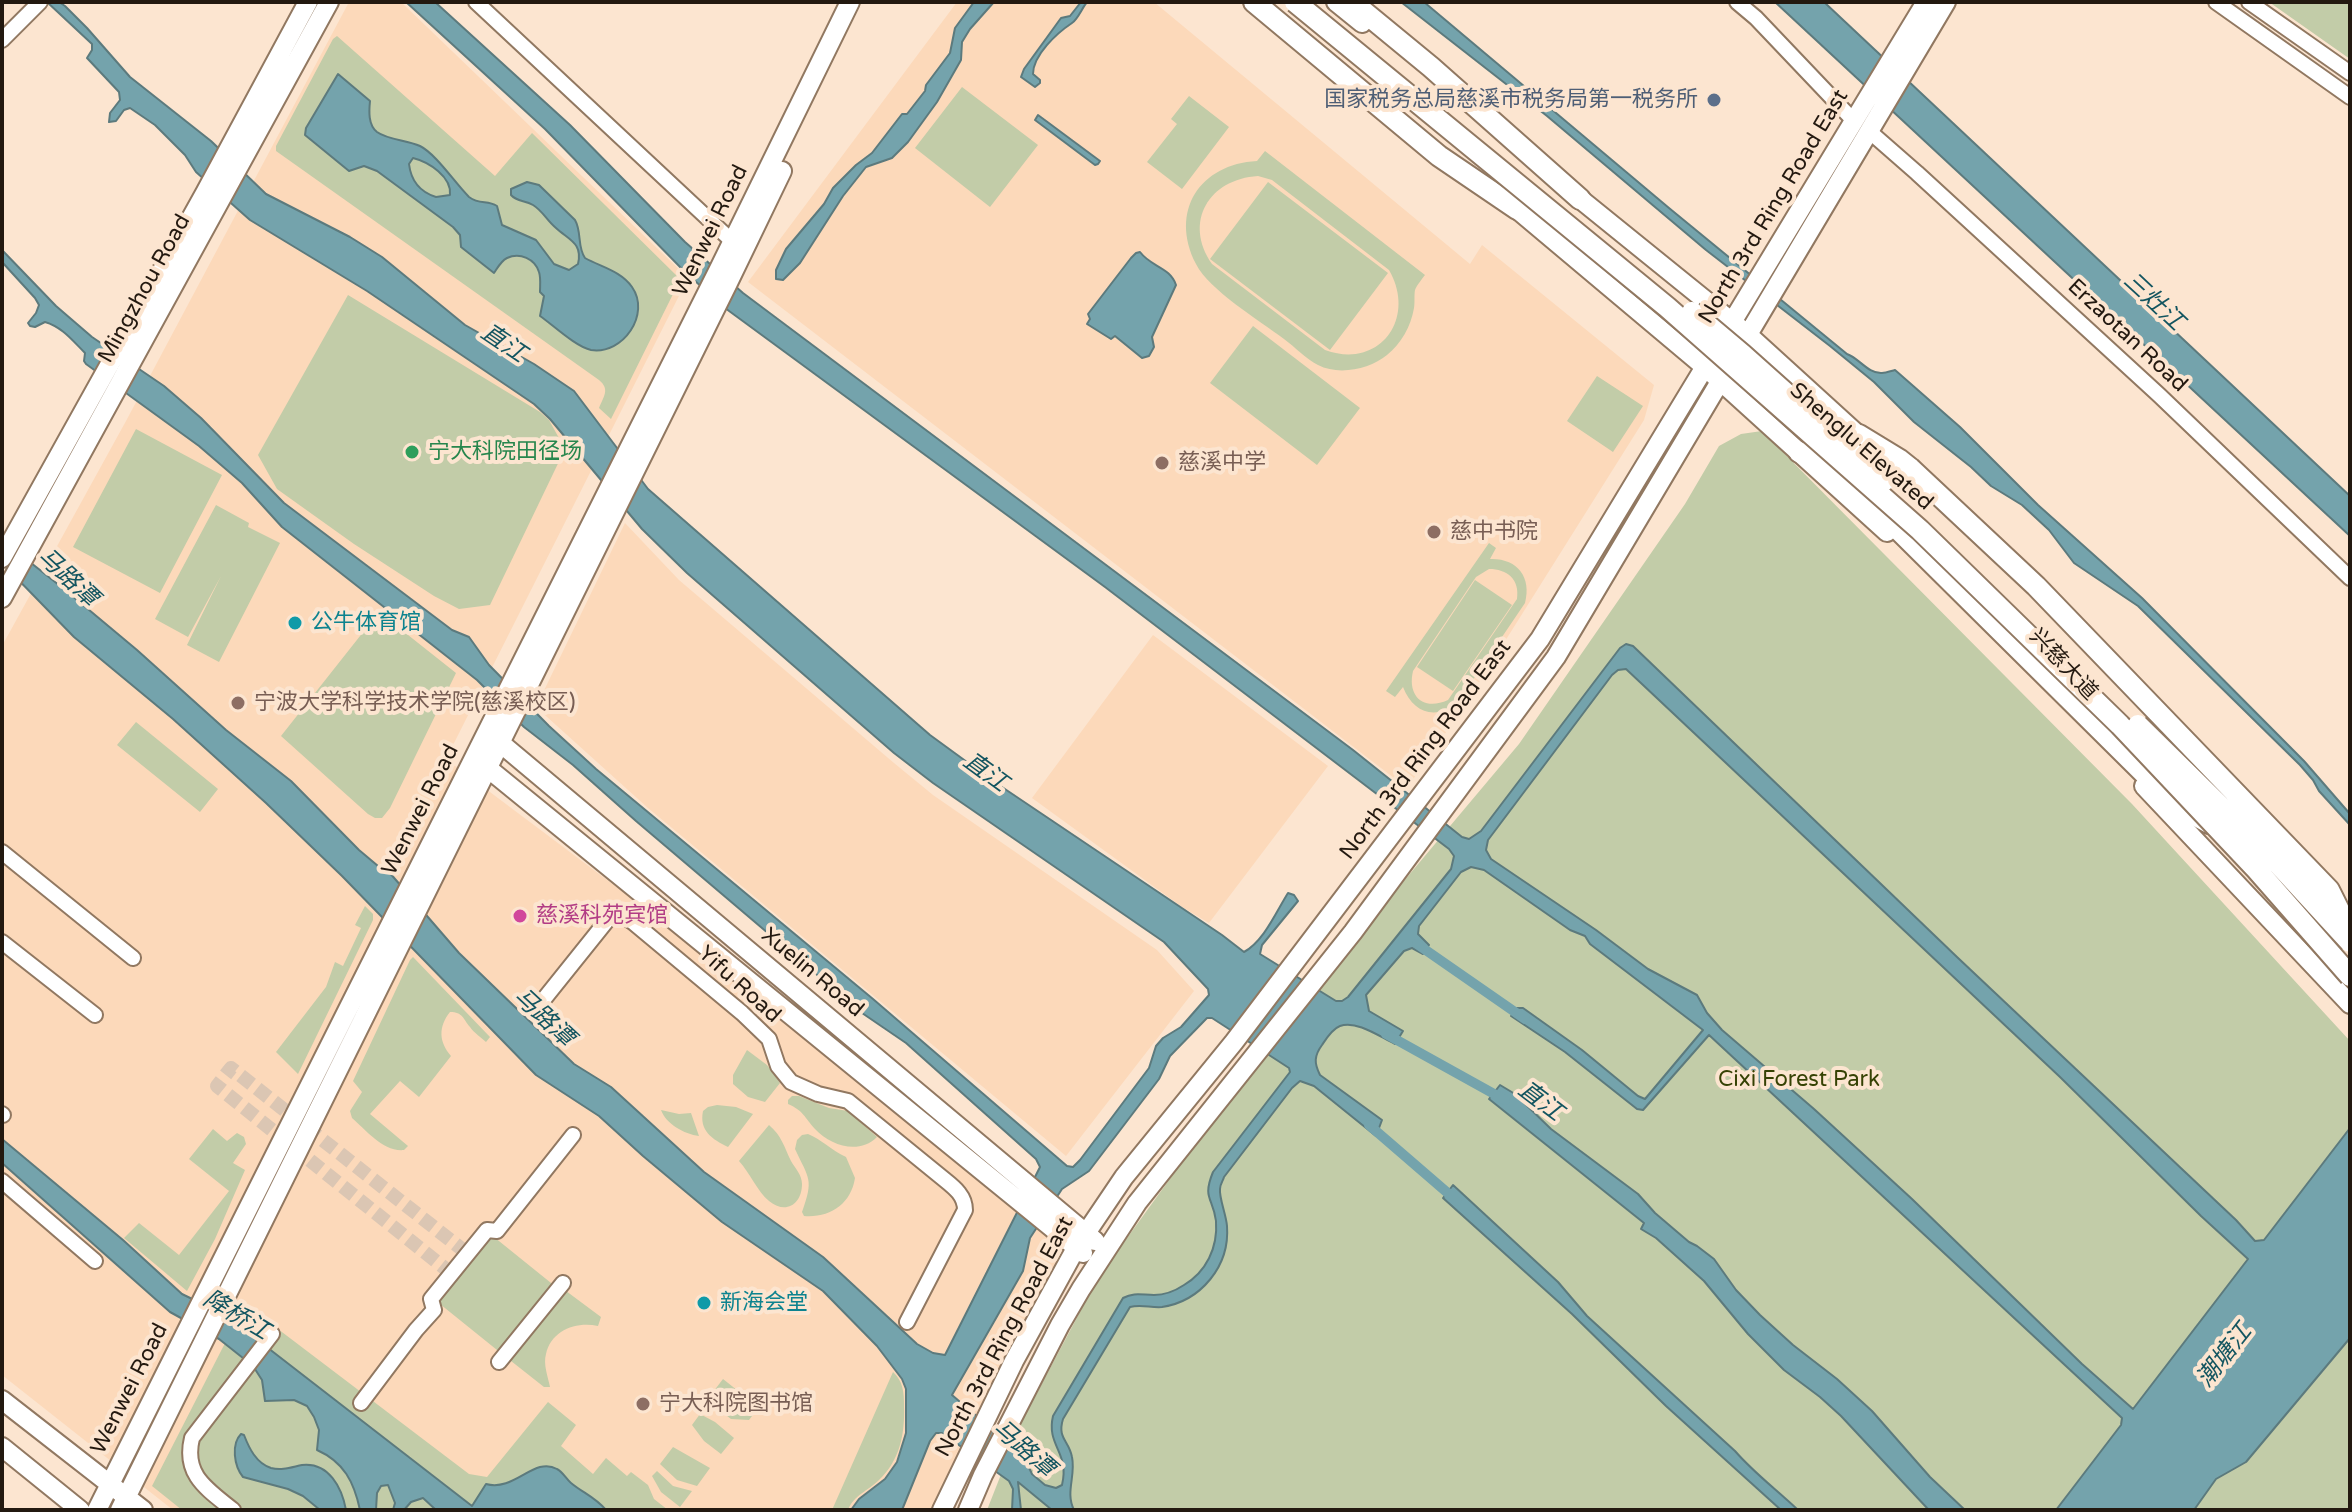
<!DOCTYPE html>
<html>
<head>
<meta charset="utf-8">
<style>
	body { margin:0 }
	#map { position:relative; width:2352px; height:1512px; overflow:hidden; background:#fce5d0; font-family:"Varela Round",sans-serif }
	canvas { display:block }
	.frame { position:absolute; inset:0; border:4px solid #231910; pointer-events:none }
</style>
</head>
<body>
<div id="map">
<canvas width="2352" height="1512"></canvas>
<div class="frame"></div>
</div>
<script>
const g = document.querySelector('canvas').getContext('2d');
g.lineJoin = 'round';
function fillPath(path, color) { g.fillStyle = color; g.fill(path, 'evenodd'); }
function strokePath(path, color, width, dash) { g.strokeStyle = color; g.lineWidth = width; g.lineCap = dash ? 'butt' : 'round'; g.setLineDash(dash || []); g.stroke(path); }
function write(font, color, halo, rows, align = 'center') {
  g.font = font + ' "Varela Round","Noto Sans SC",sans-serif'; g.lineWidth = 8; g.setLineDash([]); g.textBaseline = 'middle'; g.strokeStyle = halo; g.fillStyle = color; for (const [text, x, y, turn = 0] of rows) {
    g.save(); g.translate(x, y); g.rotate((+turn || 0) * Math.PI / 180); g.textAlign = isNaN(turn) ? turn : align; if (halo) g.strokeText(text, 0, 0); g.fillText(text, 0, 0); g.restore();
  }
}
fillPath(new Path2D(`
	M349 2H401L688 278 446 759 715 961 1064 1246 979 1408 935 1510H173L2 1375V646L126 421Z
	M957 2H1154L1470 264 1482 245 1654 385 1644 420 1463 708 1407 788 748 282Z
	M625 523 679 580 894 763 933 795 1157 950 1194 991 1066 1156 648 808 536 707Z
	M1153 635 1328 766 1209 923 1182 907 1032 798Z`), '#fcd9ba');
fillPath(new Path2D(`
	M2269 2H2350V59Z
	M337 36 495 176 532 133 679 278V282L611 419 599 408C604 396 610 389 599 380L276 151V146L333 39Z
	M962 87 1038 145 990 207 915 148Z
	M1189 96 1229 127 1182 189 1147 162 1177 124 1171 119Z
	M1265 151 1425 275C1422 279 1417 285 1415 290 1414 295 1415 303 1414 308 1411 326 1401 344 1387 355 1370 369 1339 376 1318 365 1306 359 1295 347 1284 339 1259 320 1209 290 1196 264 1169 211 1200 164 1257 161ZM1258 176 1272 180 1389 270C1417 318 1380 370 1325 350L1212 264C1183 222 1209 179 1258 176Z
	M1268 182 1388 273 1330 350 1210 259Z
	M348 295 540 412 549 420 565 449 490 605 459 609 434 596 354 544 277 489 258 455Z
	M1253 326 1360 408 1317 465 1210 383Z
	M1597 376 1643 406 1613 452 1567 421Z
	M136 429 222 475 160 593 73 547Z
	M1762 431 2132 804 2350 1041V1510H987L1022 1421 1098 1278 1193 1147 1361 932 1519 744 1685 504 1719 446 1741 434Z
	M216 505 249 523 248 527 280 543 219 662 187 645 221 576 188 637 155 619Z
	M1489 543 1496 548 1490 559C1517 558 1532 577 1525 603L1458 702C1436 721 1413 713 1403 687L1395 697 1386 691ZM1489 569C1507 569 1520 579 1517 599L1448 700C1424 711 1407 697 1413 671L1476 577Z
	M1475 580 1512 605 1453 691 1417 667Z
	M379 612 456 673 390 808 382 818H375L368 814 281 736Z
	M136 722 218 789 200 812 117 745Z
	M365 906 373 914V920L298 1074 276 1052 326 987 335 962 343 966 361 928 355 925Z
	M413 957 490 1037 486 1042C481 1037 474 1033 470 1027 463 1019 463 1012 450 1012 438 1027 439 1042 451 1056L419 1097 400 1081 370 1114 408 1146 404 1150C383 1152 366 1130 352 1118L350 1111 362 1092 353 1081 410 960Z
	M747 1050 767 1065 780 1083 765 1102 748 1097 733 1084V1075Z
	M792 1096H799L829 1108 848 1111 877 1137C859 1155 831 1146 815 1129 804 1117 804 1111 788 1104V1100Z
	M717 1105 736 1107 753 1114 728 1147C712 1139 699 1131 703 1111L708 1107Z
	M661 1110 679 1114 691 1113 699 1136C684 1134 666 1124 661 1110Z
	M769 1125C782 1136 784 1147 791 1161 795 1168 802 1175 802 1184 802 1204 786 1215 769 1201 757 1191 750 1173 739 1161Z
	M213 1129 227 1141 237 1133 244 1137 246 1144 233 1163 245 1170 215 1239 187 1291 124 1238 139 1223 179 1255 229 1191 189 1159Z
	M808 1134C821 1139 831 1150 846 1157L855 1178C851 1204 830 1218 804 1216L802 1212C814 1179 809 1179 795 1149L797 1140 802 1135Z
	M489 1233 556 1287 502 1354 435 1300Z
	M562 1288 601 1317 598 1326C577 1321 551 1330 546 1354 543 1364 548 1377 550 1387H544L506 1357Z
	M245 1304 469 1474 487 1477 548 1402 576 1425 561 1446 593 1474 606 1458 627 1476 631 1472 648 1485 654 1499 668 1510H182L152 1486Z
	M893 1372C903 1381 904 1392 904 1406 905 1434 900 1460 879 1480 868 1491 854 1495 848 1510H832Z
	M723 1379 752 1402 755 1412 749 1420 731 1419 707 1400Z
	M700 1414 715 1422 734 1438 721 1454 704 1441 692 1425Z
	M673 1447 710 1468 697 1486 677 1480 660 1464Z
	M657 1471 673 1486 692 1491 680 1507 661 1492 652 1476Z`), '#c2cca8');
const water = new Path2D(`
	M47 2H59L65 6 87 28 130 77 211 141 266 194 350 237 382 257 465 325 534 364 574 391 648 489 930 735 993 781 1222 935 1244 952C1264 941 1276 912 1288 893L1294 895 1298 901 1262 945 1260 954 1336 1001H1342L1348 997 1451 869 1454 856 1449 849 1105 587 725 308 683 270 545 129 406 2H435L570 125 685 242 743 293 1353 750 1462 837 1469 839 1481 831 1620 648 1626 644 1633 646 1957 957 2236 1220 2255 1241 2264 1240 2350 1128V1338L2246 1462 2216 1479 2194 1510H2056L2121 1425 2122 1418 1709 1035 1643 1110 1637 1109 1565 1052 1511 1016 1517 1008H1523L1582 1050 1638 1096 1645 1099 1703 1030 1590 944 1585 936 1570 930 1484 870 1471 867 1461 872 1419 926 1418 934 1429 945 1423 954 1412 948 1404 951 1366 995 1369 1011 1403 1031 1395 1044C1380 1037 1357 1020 1340 1026 1332 1029 1326 1039 1322 1045 1314 1056 1314 1063 1320 1075L1382 1120 1376 1136 1314 1086 1300 1081 1292 1088 1224 1177C1223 1181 1220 1184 1220 1189 1219 1198 1226 1214 1227 1226 1230 1266 1201 1301 1162 1307 1151 1308 1141 1304 1130 1307L1063 1419C1057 1439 1069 1440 1072 1457 1076 1476 1065 1492 1074 1510H1052L1018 1482 1021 1510H1012L1013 1489 1009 1481 942 1433H936L930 1441 902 1510H851L859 1499 885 1479 897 1462 906 1433V1389L902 1379 877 1346 823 1291 722 1222 643 1156 599 1116 536 1075 342 876 266 803 173 719 74 637 2 563V540L64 589 137 650 226 730 291 781 359 850 378 866 389 872 459 953 574 1064 611 1087 704 1172 823 1257 917 1344 933 1353 945 1355 1036 1175 1040 1167 1036 1159 906 1043 862 1013 636 821 573 765 524 727 477 680 282 527 242 483 199 446 86 364 84 361 85 353C72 340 62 327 45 322L35 327 30 326 28 323 36 313 39 305 35 298 2 262V250L56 306 92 337 164 386 201 418 284 503 452 630 469 637 489 665 549 726 596 769 873 999 1067 1166 1073 1167 1080 1160 1149 1068 1156 1046 1163 1038 1181 1027 1209 995 1208 989 1164 942 933 783 894 753 687 573 642 529 550 419 534 404 367 291 250 220 196 172 185 155 155 125 130 108 124 110 116 121 109 122 110 113 120 100 119 92 87 58 92 50V44ZM1626 669 2060 1077 2201 1216 2248 1259 2133 1409 2082 1364 1912 1199 1814 1109 1722 1030 1707 1013 1697 995 1648 969 1596 930 1491 859 1486 850 1488 840 1612 675 1618 670ZM1207 1018H1212L1289 1068 1290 1072 1213 1172C1202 1199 1213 1197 1216 1221 1218 1248 1206 1272 1184 1285 1175 1291 1164 1295 1154 1295 1142 1295 1134 1292 1123 1298L1053 1416C1046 1446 1070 1452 1062 1485L1056 1488 1045 1485 1032 1474 1024 1457 952 1395 1023 1271 1030 1238 1062 1189 1089 1171 1159 1079 1170 1056Z
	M974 2H994L970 29 962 42 961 60 937 102 908 142 892 158 866 167 843 196 800 263 783 280 776 279V270L786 249 824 204 833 188 856 165 872 153 902 114H907L925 91 926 85 950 53 955 28Z
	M1081 2H1087C1082 8 1078 19 1072 23 1057 33 1033 55 1033 74L1040 80V83L1035 87 1021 77 1024 69 1061 18 1070 16Z
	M1401 2H1424L1669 208 1847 354C1859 358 1868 374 1882 373 1886 373 1891 371 1895 370L1960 427 2038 505 2142 598 2304 761 2350 814V825L2319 791 2313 780 2300 765 2138 606 2074 563 2049 530 2022 505 1991 486 1971 467 1914 422 1874 382 1830 346 1706 250 1547 116Z
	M1775 2H1824L2350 496V536Z
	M338 74 370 101C369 111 368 125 377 132 388 140 407 140 420 146 436 154 455 183 469 197 480 205 487 200 497 206L502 225 536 240 554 264 569 270 578 264C583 243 569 240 556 228 547 221 543 211 533 205 525 200 517 202 511 195V189L527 182 539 185 575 220C582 232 577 247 585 258 601 267 621 271 632 287 651 314 623 355 591 350 576 347 553 325 540 316L544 296 540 292C540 285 541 278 539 272 535 259 520 252 507 258 501 261 498 267 494 273L461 247 460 235 453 227 377 171 364 166 349 171 305 135 306 128ZM413 158C429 162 452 177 450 195L436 197C420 192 411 181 409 164Z
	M1038 115 1100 161 1098 164 1095 165 1035 120Z
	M1140 252C1151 267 1170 267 1176 285L1152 337 1154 347 1149 356 1142 358 1115 336 1111 339 1087 324 1090 319 1088 314 1131 258 1136 253Z
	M1500 1085 1515 1094 1551 1129 1638 1194 1655 1213 1689 1242 1697 1246 1714 1259 1736 1290 1760 1315 1793 1345 1837 1379 1872 1411 1930 1477 1965 1510H1929L1927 1508 1841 1416 1820 1397 1784 1370 1748 1334 1704 1281 1656 1238 1641 1229 1644 1223 1489 1099Z
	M2 1139 123 1240 182 1294 241 1323 268 1348 472 1506 486 1484C515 1492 534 1456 557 1469 563 1472 566 1479 571 1483 583 1493 595 1497 606 1510H436L423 1498 411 1502 404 1510H393L395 1503 388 1485 381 1486 377 1493 376 1510H360C354 1482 344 1462 317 1450L319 1430 314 1417 307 1406 294 1400 265 1401 262 1380 253 1366 219 1339 170 1312 2 1163Z
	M1453 1185 1558 1282 1587 1316 1735 1451C1754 1473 1777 1490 1798 1510H1781L1666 1406 1572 1314 1443 1198Z
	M241 1434 244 1435C249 1448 256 1463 271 1468 282 1471 292 1467 302 1465 329 1462 342 1488 346 1510H320L303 1496 288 1489 243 1477C234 1466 231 1444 241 1434Z`);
fillPath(water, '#74a3ac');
strokePath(water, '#5c7a7d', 2);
strokePath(new Path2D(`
	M1417 944 1525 1019
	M1386 1034 1505 1100
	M1369 1125 1457 1201`), '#74a3ac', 10);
strokePath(new Path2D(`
	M452 1274 217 1086 231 1068 468 1254`), '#dbc6b3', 14, [14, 7]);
const minor = new Path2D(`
	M476 2 733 242
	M1737 2 1756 18 1854 121
	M2216 2 2350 97
	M2249 2 2350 73
	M2 40 40 2
	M1869 131 1917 173 2159 395 2350 578
	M2 852 133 958
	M2 942 95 1015
	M536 1009 609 918 622 915 634 923 742 1013 769 1039 778 1066 791 1082 818 1094 848 1101 945 1180C955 1188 965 1196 965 1210L907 1322
	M2 1114 3 1115
	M2 1181 95 1261
	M499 1362 563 1283
	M361 1403 416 1330 434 1310 431 1299 487 1230 497 1231 573 1135
	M233 1510C207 1489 183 1475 192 1438L272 1334`);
const major = new Path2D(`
	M1336 2 1362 23
	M1569 190 1747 334 1869 445
	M1505 199 1705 367 1887 532
	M2 558 205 193 308 2
	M2 598 329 2
	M492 736 1095 1241
	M479 761 1083 1253
	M2144 786 2350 1004
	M2 1400 143 1510
	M2 1447 80 1510
	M97 1510 720 267 850 2
	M120 1510 727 285 782 171
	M942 1510 1014 1361 1076 1248 1124 1177 1234 1042 1540 639 1926 2
	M968 1510 983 1475 1060 1325 1081 1289 1137 1203 1353 932 1556 657 1946 2`);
const highway = new Path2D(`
	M1254 2 1439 156 1517 209
	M1352 2 1431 67 1580 199
	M1859 435 1900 460 1910 468
	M1799 452 1839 471 2175 804 2209 823`);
strokePath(minor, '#917861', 18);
strokePath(major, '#917861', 22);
strokePath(highway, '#917861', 24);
strokePath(minor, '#fff', 14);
strokePath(major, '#fff', 18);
strokePath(highway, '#fff', 20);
const highwayBridge = new Path2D(`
	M1295 2 1667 307 1920 530 2120 725 2257 870 2350 976
	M1692 312 1743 355 1884 481
	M1910 468 2036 586 2329 890 2350 932
	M2138 725 2270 855 2350 942`);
strokePath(highwayBridge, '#917861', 24, []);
strokePath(highwayBridge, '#fff', 20);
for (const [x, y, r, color] of [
	[1714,100,8,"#5c6f8a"],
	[412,452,8,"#2e9e5b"],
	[1162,463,8,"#8d6e63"],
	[1434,532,8,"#8d6e63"],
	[295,623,8,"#0f9aa8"],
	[238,703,8,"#8d6e63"],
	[520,916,8,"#d1479c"],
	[704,1303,8,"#0f9aa8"],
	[643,1404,8,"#8d6e63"]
]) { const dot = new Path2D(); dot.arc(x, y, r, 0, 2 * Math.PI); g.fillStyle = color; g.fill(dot); strokePath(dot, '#fce5d0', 3); }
write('22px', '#4e5e75', '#fce5d0', [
	["国家税务总局慈溪市税务局第一税务所",1698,100]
], 'right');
write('22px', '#231910', '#fce5d0', [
	["North 3rd Ring Road East",1774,207,-59],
	["Wenwei Road",711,231,-64],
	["Mingzhou Road",145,289,-61],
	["Erzaotan Road",2127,336,43],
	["Shenglu Elevated",1861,447,41],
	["兴慈大道",2063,665,47],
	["North 3rd Ring Road East",1426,750,-53],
	["Wenwei Road",421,810,-63],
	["Xuelin Road",812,973,40],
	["Yifu Road",739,985,42],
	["North 3rd Ring Road East",1005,1337,-62],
	["Wenwei Road",130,1389,-63]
]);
write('22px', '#27864d', '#fce5d0', [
	["宁大科院田径场",428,452]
], 'left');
write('22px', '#785e54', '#fce5d0', [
	["慈溪中学",1178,463],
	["慈中书院",1450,532],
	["宁波大学科学技术学院(慈溪校区)",254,703],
	["宁大科院图书馆",659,1404]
], 'left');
write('22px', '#0d838f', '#fce5d0', [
	["公牛体育馆",311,623],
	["新海会堂",720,1303]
], 'left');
write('22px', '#b23c85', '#fce5d0', [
	["慈溪科苑宾馆",536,916]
], 'left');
write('22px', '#364204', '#fce5d0', [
	["Cixi Forest Park",1799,1080]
]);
write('italic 24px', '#135560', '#fce5d0', [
	["三灶江",2153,302,43],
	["直江",503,344,34],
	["马路潭",67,578,43],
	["直江",985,773,36],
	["马路潭",543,1018,43],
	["直江",1540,1102,37],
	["降桥江",236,1316,31],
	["潮塘江",2225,1356,-52],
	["马路潭",1023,1449,41]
]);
</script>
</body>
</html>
